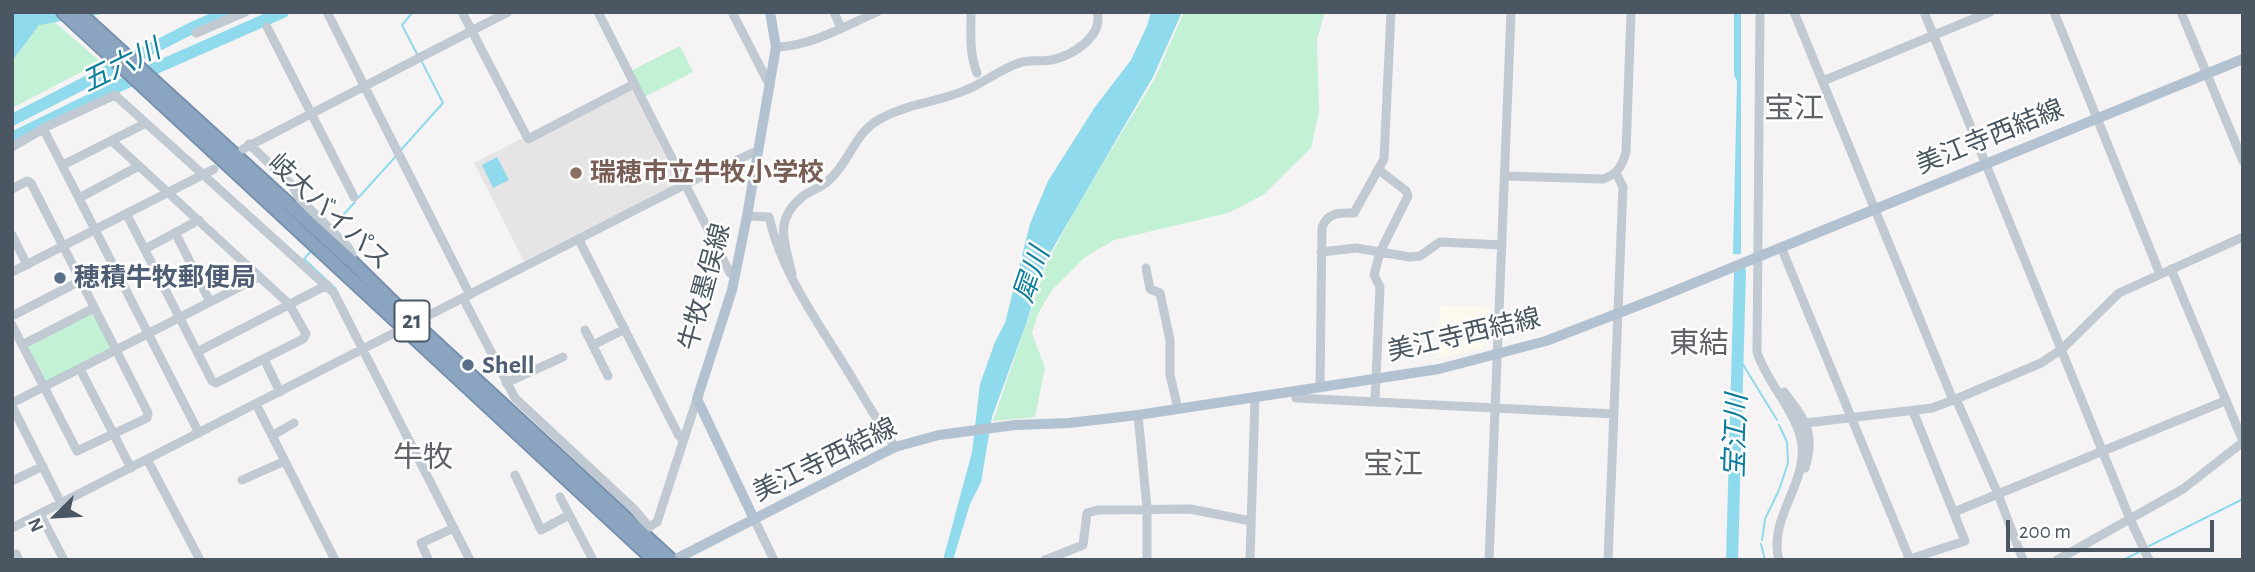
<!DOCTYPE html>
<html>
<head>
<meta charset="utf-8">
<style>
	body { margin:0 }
	#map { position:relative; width:2255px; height:572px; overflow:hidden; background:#f5f3f3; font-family:"Alegreya Sans",sans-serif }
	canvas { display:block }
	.frame { position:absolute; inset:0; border:14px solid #4a5661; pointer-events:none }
	.north { position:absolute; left:21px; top:481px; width:70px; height:70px; -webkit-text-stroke:5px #fff; paint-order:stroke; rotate:246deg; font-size:19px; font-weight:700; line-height:28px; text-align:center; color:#4a5661 }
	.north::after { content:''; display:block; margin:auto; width:24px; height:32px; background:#4a5661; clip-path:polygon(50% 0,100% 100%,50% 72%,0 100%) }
	.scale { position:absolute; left:2006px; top:520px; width:208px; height:32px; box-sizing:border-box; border:4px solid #4a5661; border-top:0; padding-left:9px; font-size:21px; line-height:24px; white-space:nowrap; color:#4a5661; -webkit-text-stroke:5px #fff; paint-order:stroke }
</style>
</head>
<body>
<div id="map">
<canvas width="2255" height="572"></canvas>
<div class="frame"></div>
<div class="north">N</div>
<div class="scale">200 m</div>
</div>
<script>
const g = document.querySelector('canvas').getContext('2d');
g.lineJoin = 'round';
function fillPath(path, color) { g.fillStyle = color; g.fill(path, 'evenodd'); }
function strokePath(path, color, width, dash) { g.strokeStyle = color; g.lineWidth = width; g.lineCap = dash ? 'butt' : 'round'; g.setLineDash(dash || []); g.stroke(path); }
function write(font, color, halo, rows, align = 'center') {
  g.font = font + ' "Alegreya Sans","Noto Sans JP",sans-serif'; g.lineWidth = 5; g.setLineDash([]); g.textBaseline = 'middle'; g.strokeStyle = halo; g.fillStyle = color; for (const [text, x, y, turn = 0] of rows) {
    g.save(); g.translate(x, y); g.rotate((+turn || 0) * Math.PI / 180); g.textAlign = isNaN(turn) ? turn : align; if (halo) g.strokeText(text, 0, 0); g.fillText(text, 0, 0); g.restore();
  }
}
fillPath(new Path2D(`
	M1440 306 1490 307 1489 340 1482 349 1438 358Z`), '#fdf9ef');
fillPath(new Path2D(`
	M632 90 679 183 524 261 474 163 521 139 526 144Z`), '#e6e4e5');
fillPath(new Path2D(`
	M12 12H43L101 62 12 108Z
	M1184 12H1325L1317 39 1319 112 1311 148 1263 195 1228 213 1114 240 1084 258 1052 290 1038 314 1032 333 1045 368 1035 417 993 421 1048 260 1079 203 1155 78Z
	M680 46 693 72 644 97 631 71Z
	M90 313 94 314 110 347 109 350 47 382 44 381 27 347 30 344Z`), '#c3f1d5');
fillPath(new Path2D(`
	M12 12H149L135 14H101L39 25 12 61Z
	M1151 12H1182L1153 77 1046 260 1026 324 992 417 981 482 970 504 953 560H943L972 452 980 384 995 342 1005 323 1030 224 1048 181 1095 107 1131 60 1147 26Z
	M1734 12H1741V254H1733L1737 81 1734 75Z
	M497 157 509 180 493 188 482 165Z`), '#90daee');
strokePath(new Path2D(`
	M413 12 402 25 417 54
	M400 151 443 103 422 62
	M358 198 397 155
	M333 226 355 202
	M313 249 304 259 336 289
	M1739 358 1777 420
	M1762 540 1765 519 1779 490 1788 463 1787 442 1779 425
	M1761 544 1765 560
	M2149 546 2243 499
	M2123 560 2139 552`), '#90daee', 2);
strokePath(new Path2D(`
	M12 120 192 28 229 12
	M12 138 158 67 283 12
	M1732 560 1740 271`), '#90daee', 12);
const highway = new Path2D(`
	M63 12 654 560
	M78 12 350 260 414 323 671 560`);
strokePath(highway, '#7690ad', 16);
strokePath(new Path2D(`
	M327 12 470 295
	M462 12 528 139 634 84
	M598 12 730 273 735 275
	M732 12 770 86
	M834 12 841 28
	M971 12C971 33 969 53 977 73
	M1760 12 1757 352C1765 380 1799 415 1802 445 1806 486 1768 519 1779 560
	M1794 12 1953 400
	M1924 12 2130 519 2149 560
	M2054 12 2160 274
	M2181 12 2243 161
	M267 27 354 197
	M196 33 245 12
	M776 47C811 46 845 26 877 12
	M1823 81 1990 12
	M44 130 199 433
	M112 141 289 304 306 334 303 339 216 383 212 381 127 215
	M249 144 292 185 300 199 348 247 352 254 350 260
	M12 147 48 126 115 95 334 293 470 560
	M243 149 508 12
	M63 165 146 123
	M1505 176 1603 179C1617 174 1622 167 1626 152L1631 12
	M12 189 27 181 31 183 148 413 147 418 77 451 12 325
	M79 198 139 166
	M747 216 769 217C781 270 813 315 841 360 859 389 876 419 895 447
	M176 234 210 302
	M12 235 27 265
	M579 240 678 434 683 440
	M1781 247 1910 560
	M145 249 199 220
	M1321 252 1356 248 1410 257 1420 256 1440 242 1502 245
	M1146 268 1150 289 1160 293 1170 340V375L1178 409
	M2171 269 2243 441
	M12 272 214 169
	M792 275C786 243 772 222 802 197 810 190 822 188 829 180 850 162 854 133 880 119 906 104 939 102 966 90 984 83 1000 69 1019 63 1029 59 1040 62 1051 60 1072 56 1104 36 1097 12
	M463 298 515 398 634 509 649 527 657 522 697 399
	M12 316 80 281
	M585 330 608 376
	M22 345 94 308
	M593 345 625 329
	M197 352 327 285
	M264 359 280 392
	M80 369 131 468
	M506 383 563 357
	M1320 387 1322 227C1328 212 1339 213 1354 213L1384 159 1391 12
	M1295 391 1296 398 1614 414
	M1784 392C1805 420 1816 432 1805 468
	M1956 399 1998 494 2023 560
	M1375 401 1380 287 1374 275 1380 252 1408 196 1406 191 1379 170
	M12 403 259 277
	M256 404 335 560
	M12 406 61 503
	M1138 415 1147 508V560
	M1806 423 1932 408 1956 399 2041 363 2062 349 2119 293 2243 237
	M272 436 294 423
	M147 459 200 560
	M515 475 541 530 569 515
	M242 480 285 461
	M12 481 43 466
	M560 497 593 560
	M1954 512 2225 401
	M40 514 64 560
	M754 519 774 560
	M12 528 686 184 752 153H758
	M16 554 19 560
	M428 559 421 543 454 528
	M1045 560 1083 545 1087 513 1098 510 1190 509 1251 521
	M1250 560 1255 397
	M1489 560 1511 12
	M1608 560 1623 187 1616 173
	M1907 560 1965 541 1913 411
	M2057 560 2183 489 2243 442`), '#c1cad2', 9);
strokePath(new Path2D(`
	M754 519 697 399 732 290 747 216 776 47 770 12
	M674 560 895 447 939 435 1015 425 1069 423 1138 415 1439 369 1546 341 1655 299 2243 59`), '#b3c2d1', 10);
strokePath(highway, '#8ba5c1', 12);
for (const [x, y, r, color] of [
	[576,173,7,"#8d6e63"],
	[60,278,7,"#5c6f8a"],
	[468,365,7,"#5c6f8a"]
]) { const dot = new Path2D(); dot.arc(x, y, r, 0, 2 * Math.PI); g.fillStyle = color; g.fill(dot); strokePath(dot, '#fff', 2.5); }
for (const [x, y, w] of [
	[412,321,35]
]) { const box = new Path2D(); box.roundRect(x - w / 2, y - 20.5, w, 41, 5); g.fillStyle = '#fff'; g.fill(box); strokePath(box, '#4a5661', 2); }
write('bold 24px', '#4a5661', null, [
	["21",412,321]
]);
write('26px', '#4a5661', '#fff', [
	["美江寺西結線",1990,137,-22],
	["岐大バイパス",329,212,43],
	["牛牧墨俣線",705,287,-75],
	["美江寺西結線",1464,335,-13],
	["美江寺西結線",825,460,-26]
]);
write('bold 26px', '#785e54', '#fff', [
	["瑞穂市立牛牧小学校",590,173]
], 'left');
write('bold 26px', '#4e5e75', '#fff', [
	["穂積牛牧郵便局",74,278],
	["Shell",482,365]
], 'left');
write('italic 28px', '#0c7c9b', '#fff', [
	["五六川",121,66,-26],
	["犀川",1032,275,-71],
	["宝江川",1736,436,-88]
]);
write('30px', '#5f6368', '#fff', [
	["宝江",1794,109],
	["東結",1699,344],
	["牛牧",423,458],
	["宝江",1393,465]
]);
</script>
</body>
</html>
